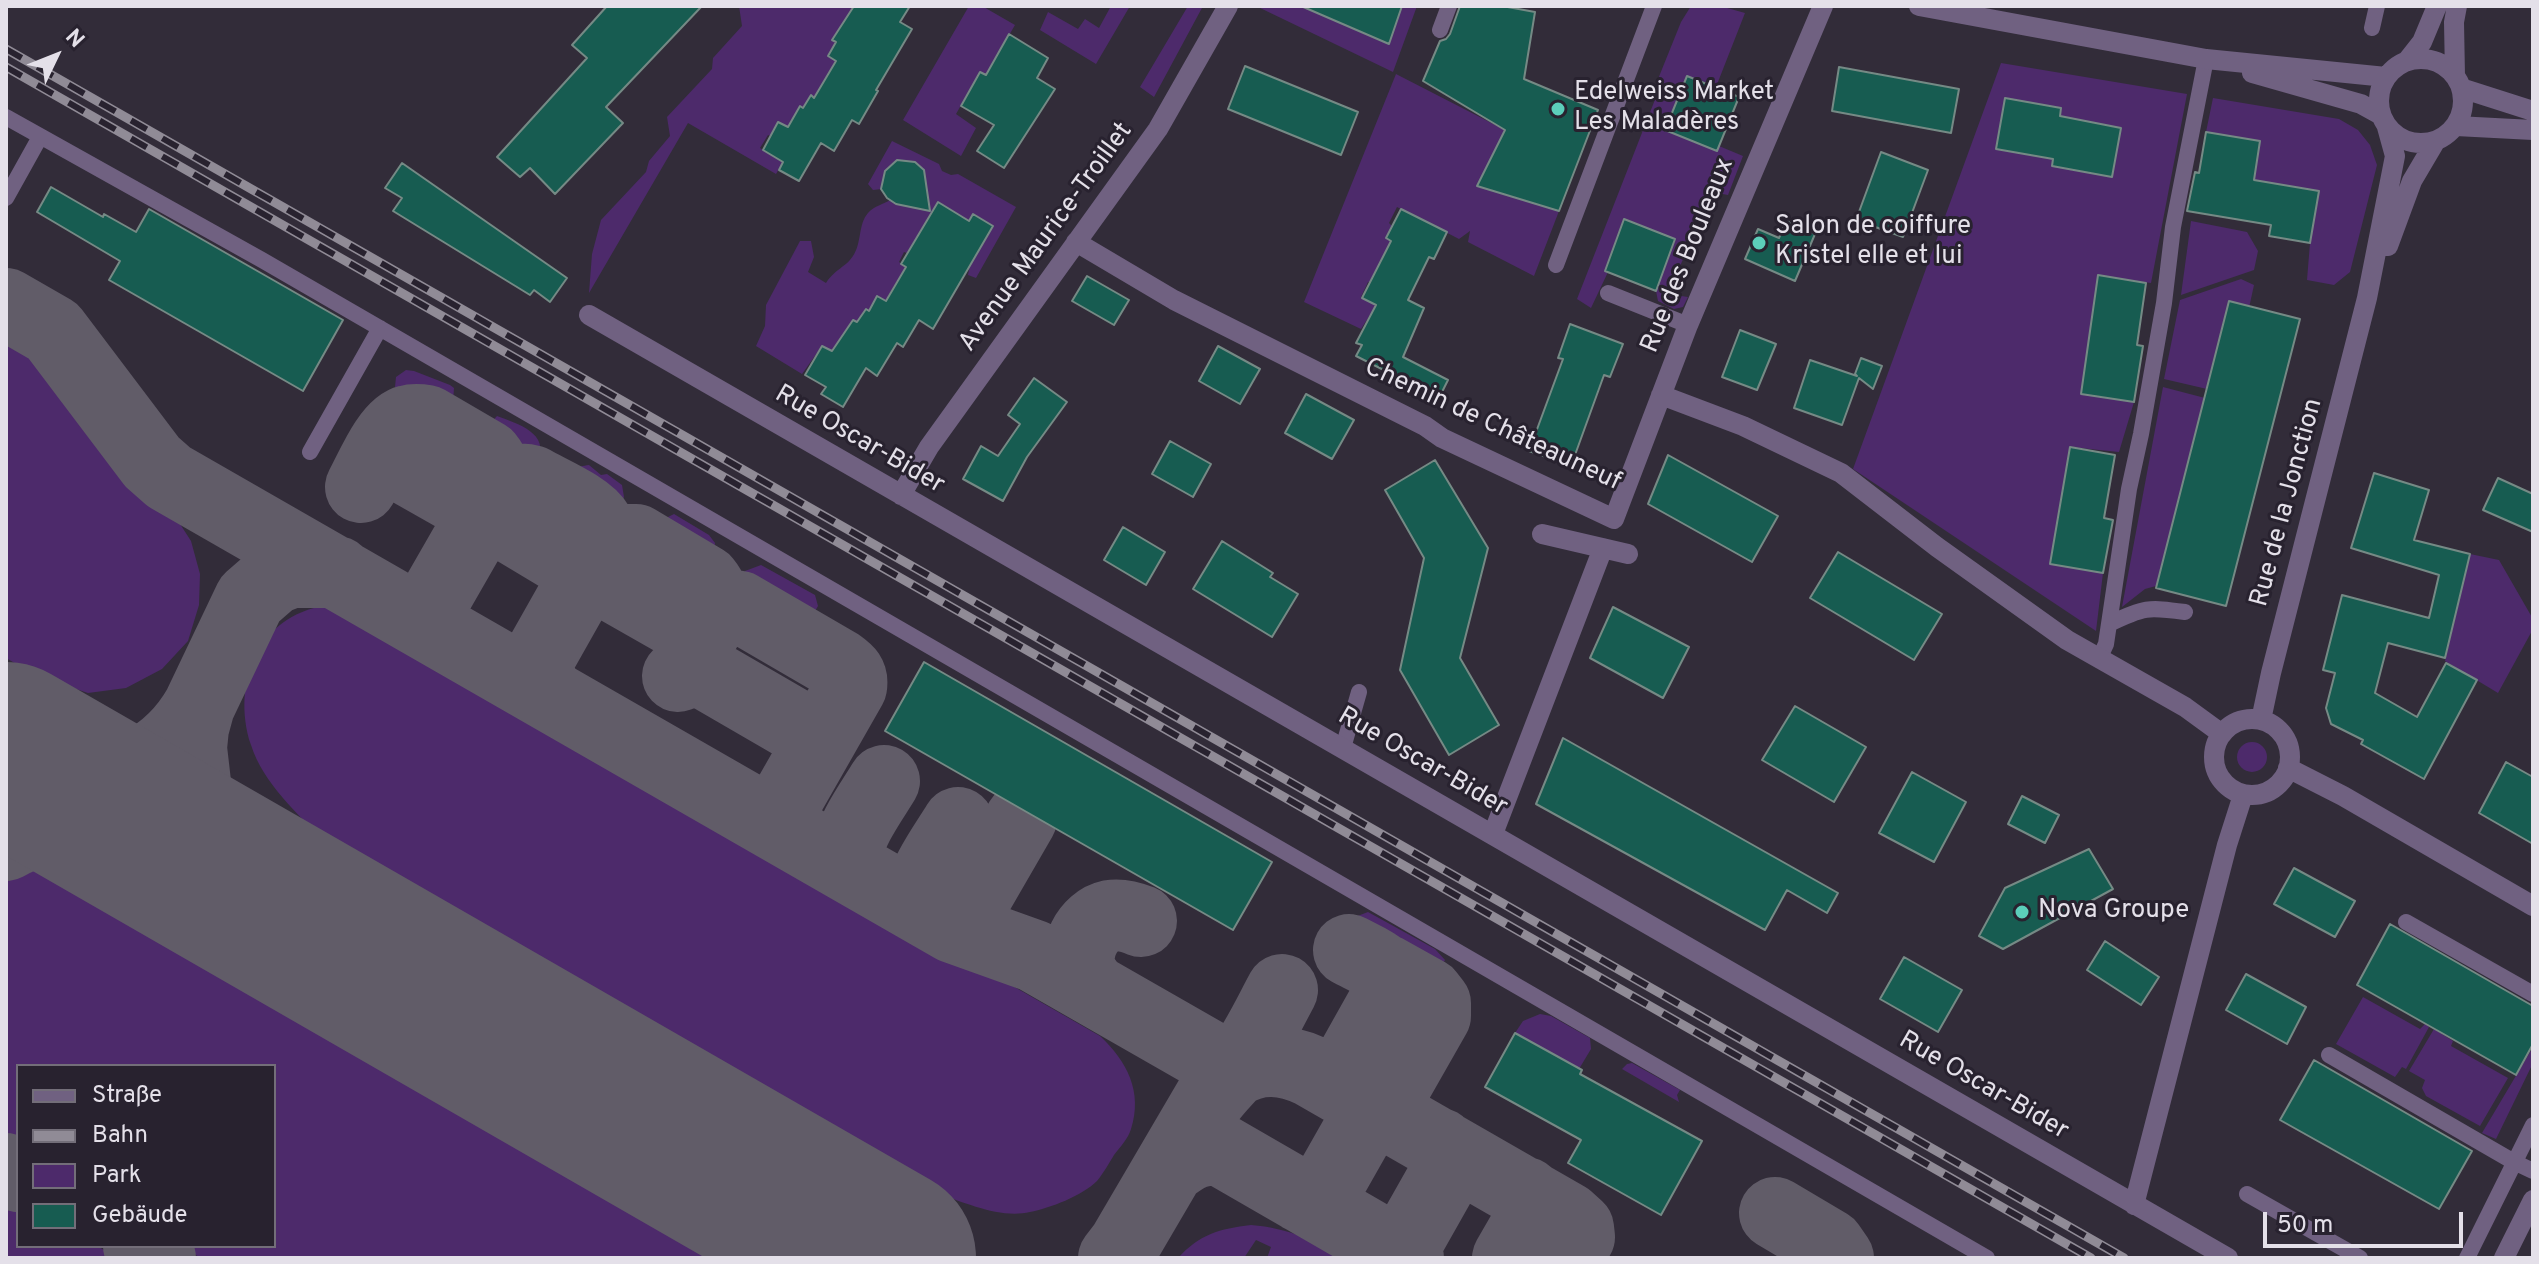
<!DOCTYPE html>
<html>
<head>
<meta charset="utf-8">
<style>
	body { margin:0 }
	#map { position:relative; width:2539px; height:1264px; overflow:hidden; background:#322c39; font-family:Overpass,sans-serif }
	canvas { display:block }
	.frame { position:absolute; inset:0; border:8px solid #e4e0e9; pointer-events:none }
	.legend { position:absolute; left:16px; top:1064px; width:260px; height:184px; box-sizing:border-box; background:#28222f; border:2px solid #736e79; margin:0; padding:10px 14px; list-style:none; font-size:24px; color:#e4e0e9 }
	.legend li { display:flex; align-items:center; gap:16px; height:40px }
	.legend b { width:40px; border:2px solid #736e79 }
	.north { position:absolute; left:16px; top:16px; width:80px; height:80px; -webkit-text-stroke:6px #28222f; paint-order:stroke; rotate:47deg; font-size:22px; font-weight:700; line-height:32px; text-align:center; color:#e4e0e9 }
	.north::after { content:''; display:block; margin:auto; width:28px; height:36px; background:#e4e0e9; clip-path:polygon(50% 0,100% 100%,50% 72%,0 100%) }
	.scale { position:absolute; left:2263px; top:1212px; width:200px; height:36px; box-sizing:border-box; border:4px solid #e4e0e9; border-top:0; padding-left:10px; font-size:24px; line-height:28px; white-space:nowrap; color:#e4e0e9; -webkit-text-stroke:6px #28222f; paint-order:stroke }
</style>
</head>
<body>
<div id="map">
<canvas width="2539" height="1264"></canvas>
<div class="frame"></div>
<ul class="legend">
<li><b style="height:10px;background:#706181"></b>Straße</li>
<li><b style="height:10px;background:#908b96"></b>Bahn</li>
<li><b style="height:22px;background:#4d2a6b"></b>Park</li>
<li><b style="height:22px;background:#175c51"></b>Gebäude</li>
</ul>
<div class="north">N</div>
<div class="scale">50 m</div>
</div>
<script>
const g = document.querySelector('canvas').getContext('2d');
g.lineJoin = 'round';
function fillPath(path, color) { g.fillStyle = color; g.fill(path, 'evenodd'); }
function strokePath(path, color, width, dash) { g.strokeStyle = color; g.lineWidth = width; g.lineCap = dash ? 'butt' : 'round'; g.setLineDash(dash || []); g.stroke(path); }
function write(font, color, halo, rows, align = 'center') {
  g.font = font + ' Overpass,sans-serif'; g.lineWidth = 6; g.setLineDash([]); g.textBaseline = 'middle'; g.strokeStyle = halo; g.fillStyle = color; for (const [text, x, y, turn = 0] of rows) {
    g.save(); g.translate(x, y); g.rotate((+turn || 0) * Math.PI / 180); g.textAlign = isNaN(turn) ? turn : align; if (halo) g.strokeText(text, 0, 0); g.fillText(text, 0, 0); g.restore();
  }
}
fillPath(new Path2D(`
	M739 6H864L828 56 842 65 838 72 831 69 824 81 827 83 817 99 810 96 803 108 800 107 791 121 798 125 771 136 768 135 760 148 783 162 776 174 688 123 589 293 592 254 601 220 646 172 649 161 670 136 667 117 712 69 713 58 742 26Z
	M969 6H982L1015 25 986 75 980 72 956 114 976 128 961 156 903 120Z
	M1111 6H1130L1096 64 1040 30 1048 12 1078 29 1085 19 1099 28Z
	M1188 6H1203L1154 97 1140 87Z
	M1256 6H1301L1389 44 1402 6H1417L1393 72Z
	M1691 6H1720L1745 13 1716 87 1687 76 1666 129 1719 146 1743 156 1728 195 1712 192 1668 294 1688 297 1683 307 1674 309 1658 301 1656 291 1675 239 1624 220 1605 271 1608 272 1591 308 1577 299 1656 97 1652 94 1681 22Z
	M2001 63 2187 94 2151 283 2098 276 2081 394 2134 402 2119 452 2070 447 2050 563 2103 573 2096 631 1853 469Z
	M1396 74 1505 130 1478 186 1559 211 1534 276 1468 242 1470 231 1459 239 1397 207 1389 223 1392 226 1386 238 1391 241 1373 284 1368 282 1361 297 1382 308 1376 318 1370 315 1361 329 1304 302Z
	M2213 98 2339 119 2358 130 2370 145 2377 165 2350 272 2334 285 2307 280 2310 243 2318 191 2254 180 2260 141 2206 132Z
	M892 141 939 164 942 171 951 175 958 174 1016 207 976 278 968 275 970 265 993 226 974 214 969 221 916 238 907 253 904 252 899 262 909 269 901 282 897 281 888 296 895 300 869 311 859 323 853 320 836 345 838 355 822 346 802 374 756 346 765 326 766 305 800 241H811L814 257 808 272 826 283C836 268 845 268 853 256 862 243 858 224 868 213 874 206 884 204 890 200L882 189 873 190 868 184Z
	M2191 221 2247 232 2258 251 2254 270 2181 295Z
	M2241 279 2254 285 2249 308 2207 389 2164 379 2180 300Z
	M6 326 40 345 162 496 191 541 200 574 199 605 188 641 162 669 126 688 88 693 37 676 6 658Z
	M406 370 414 371 450 385 454 388 453 402 442 411 436 410 395 387 396 377Z
	M2163 387 2205 398 2156 586 2145 589 2122 607Z
	M497 416C518 424 550 433 538 461L530 465 487 440 486 428Z
	M589 465 601 475 607 474 622 485 624 497 620 504 610 511 567 486 565 481C568 468 577 467 589 465Z
	M674 514 709 535 715 543 713 558 706 566 658 538 656 532 660 521Z
	M2470 554 2499 560 2533 619V629L2498 693 2445 661Z
	M761 565 815 595 818 606 811 618 803 623 740 586 738 580 745 571Z
	M333 605 362 613 1100 1036C1127 1061 1143 1092 1131 1129 1128 1139 1120 1147 1114 1155 1109 1163 1103 1174 1097 1181 1082 1196 1050 1208 1030 1212 1001 1219 966 1203 939 1194L325 842C298 814 263 783 251 745 230 681 261 610 333 605Z
	M2237 757a15 15 0 1 1 30 0a15 15 0 1 1-30 0Z
	M41 866 723 1258H201L180 1246H274V1066H18V1153L6 1146V873L15 868Z
	M1368 912 1435 949 1445 960 1430 985 1348 938V931L1355 917Z
	M2363 997 2420 1029 2425 1024 2429 1027 2406 1069 2402 1067 2395 1077 2336 1044Z
	M1540 1014 1551 1016 1590 1038 1591 1049 1579 1069 1515 1033 1523 1021Z
	M2434 1029 2453 1041 2451 1046 2508 1078 2480 1126 2426 1096 2422 1088 2425 1080 2409 1071Z
	M2533 1047V1063L2496 1139 2482 1133Z
	M1632 1063 1680 1090 1677 1095 1679 1102 1622 1069 1627 1064Z
	M6 1193 18 1200V1246H97L118 1258H6Z
	M1251 1225C1289 1228 1317 1242 1351 1258H1267L1271 1247 1256 1240 1244 1258H1178C1200 1234 1219 1229 1251 1225Z`), '#4d2a6b');
strokePath(new Path2D(`
	M6 304 53 331 152 462 169 477 953 927 1034 956 1214 1059 1226 1062 1249 1063
	M368 474 383 464 400 465 460 499 471 512 473 532 491 524 507 525 567 561 577 576V591L595 582 608 583 680 624C688 636 691 645 688 659
	M361 487C371 469 388 426 408 421 415 419 421 420 427 421L487 456C496 467 498 476 497 490
	M601 548 616 540H636L705 581C726 607 706 627 692 652
	M712 616C721 608 728 604 740 607L838 664C848 671 853 675 851 687L786 801 769 811H753
	M443 633 432 614 435 598 497 490C508 481 518 477 532 481 549 491 588 507 597 523 602 531 602 539 601 548L540 656 537 672 547 693
	M678 676 691 671 707 674 807 732 815 750
	M8 753C25 760 42 768 60 773 117 787 171 755 199 706
	M6 845C57 817 96 818 151 835
	M856 871C853 864 849 859 849 852 848 833 874 798 884 781
	M930 913C926 907 923 902 922 895 921 876 948 840 958 823
	M291 915 254 887 231 863 214 839 197 800 191 748 193 728 199 706 250 599 273 579 291 572H337
	M977 935 969 920 973 902 1021 819
	M1091 988C1088 983 1083 977 1081 972 1073 951 1087 921 1110 916 1121 914 1131 917 1141 921
	M1233 1072C1259 1056 1285 1059 1311 1071L1567 1218 1578 1228 1579 1237 1567 1258
	M1325 1079 1336 1077 1345 1072 1391 990C1392 967 1367 960 1349 950
	M1368 1103 1381 1101 1390 1095 1435 1016V1003L1428 994 1385 970
	M1170 1168C1187 1155 1199 1148 1221 1150L1408 1258
	M6 1169 18 1176
	M1302 1197 1321 1193 1328 1185 1366 1118 1364 1108 1359 1098
	M1775 1213 1829 1245 1838 1258
	M139 1246 160 1258
	M1389 1247 1403 1244 1411 1235 1450 1166 1448 1154 1440 1144
	M1114 1258 1124 1245 1209 1100C1219 1086 1232 1075 1241 1062 1257 1040 1269 1014 1282 990
	M1508 1258 1534 1213 1526 1193`), '#615c68', 72);
strokePath(new Path2D(`
	M6 752 886 1258`), '#615c68', 180);
const building = new Path2D(`
	M607 6H702L606 107 623 123 555 194 530 168 520 177 497 157 587 58 572 45Z
	M854 6H910L900 22 912 29 876 90 878 91 859 124 852 120 834 151 821 143 799 181 779 170 783 162 763 150 778 122 788 127 800 106 803 108 811 95 814 98 836 61 828 56 836 42 832 40Z
	M1301 6H1402L1389 44Z
	M1460 6H1502L1535 12 1524 79 1598 110 1559 211 1477 186 1505 130 1423 81 1440 41 1446 39 1450 34Z
	M1009 34 1048 58 1037 78 1055 89 1004 168 977 151 994 125 961 106 980 72 986 75Z
	M1245 66 1358 112 1341 155 1228 109Z
	M1839 67 1959 89 1951 133 1832 111Z
	M1687 76 1739 97 1717 151 1665 130Z
	M2005 98 2061 108 2060 116 2121 128 2112 177 2052 166 2053 159 1996 149Z
	M2206 132 2260 141 2254 180 2319 191 2310 243 2269 236 2271 225 2187 211 2195 172 2199 173Z
	M1881 152 1928 170 1903 237 1856 220Z
	M897 160 915 162 924 170 930 211 896 204 887 198 881 189 885 171Z
	M402 163 567 278 550 302 534 290 530 295 393 211 402 198 385 188Z
	M51 187 103 217 104 214 136 232 149 209 343 320 303 391 109 280 120 261 37 212Z
	M938 202 969 221 973 214 993 226 933 329 919 320 903 347 897 343 877 376 866 368 843 407 821 394 826 387 805 375 822 346 832 351 853 320 857 322 866 309 869 311 877 296 886 301 906 267 901 264Z
	M1401 209 1447 232 1434 259 1429 257 1408 300 1424 308 1403 357 1448 380 1439 398 1356 356 1362 345 1356 343 1376 305 1362 298 1391 241 1386 238Z
	M1624 219 1675 239 1656 291 1605 271Z
	M1786 221 1815 234 1795 281 1745 259 1758 229 1779 238Z
	M2098 275 2146 283 2137 345 2143 346 2134 402 2081 394Z
	M1087 276 1129 300 1114 325 1072 301Z
	M2229 301 2300 319 2226 606 2156 588Z
	M1570 324 1623 344 1610 377 1604 375 1571 466 1529 451 1563 359 1558 358Z
	M1740 330 1776 344 1757 390 1722 377Z
	M1218 346 1260 369 1240 404 1199 381Z
	M1861 358 1882 366 1873 389 1859 378 1842 425 1794 408 1810 360 1857 376 1855 374Z
	M1034 378 1067 402 1027 457 1003 501 963 479 981 446 998 456 1020 424 1008 415Z
	M1306 394 1354 420 1332 459 1285 433Z
	M1170 441 1211 464 1193 497 1152 474Z
	M2070 447 2115 455 2104 518 2113 520 2103 573 2050 564Z
	M1668 455 1778 516 1752 562 1648 504Z
	M1435 460 1488 548 1460 658 1499 725 1449 755 1400 670 1424 558 1385 490Z
	M2374 473 2429 490 2414 540 2470 554 2445 658 2388 643 2375 693 2417 717 2446 663 2477 680 2424 779 2361 744 2363 740 2331 724 2326 708 2335 673 2323 670 2342 595 2429 618 2439 575 2351 548Z
	M2498 478 2533 494V532L2483 510Z
	M1123 527 1165 552 1146 585 1104 560Z
	M1222 541 1273 573 1270 577 1298 594 1272 637 1193 589Z
	M1838 552 1942 614 1914 660 1810 598Z
	M1613 607 1689 647 1663 698 1590 658Z
	M924 662 1272 862 1233 930 885 731Z
	M1795 706 1866 747 1834 802 1762 760Z
	M1563 738 1838 893 1827 913 1787 890 1765 930 1536 804Z
	M2506 762 2533 777V844L2479 813Z
	M1912 772 1966 802 1934 862 1879 833Z
	M2022 796 2059 815 2045 843 2008 824Z
	M2089 849 2113 889 2003 949 1979 936 2005 888Z
	M2294 868 2355 901 2335 937 2274 904Z
	M2390 924 2533 1006V1044L2516 1075 2357 985Z
	M2105 941 2159 977 2141 1005 2087 970Z
	M1904 957 1962 990 1938 1032 1880 999Z
	M2246 974 2306 1007 2287 1044 2226 1010Z
	M1515 1033 1582 1070 1580 1074 1702 1141 1661 1215 1568 1163 1581 1140 1485 1087Z
	M2314 1060 2472 1151 2439 1209 2280 1120Z`);
fillPath(building, '#175c51');
strokePath(building, '#758a85', 2);
strokePath(new Path2D(`
	M2372 28 2377 6
	M1440 30 1449 6
	M6 117 262 260 1987 1258
	M6 198 40 137
	M1556 265 1654 6
	M1608 293 1688 325
	M310 452 380 328
	M2109 624C2144 607 2148 607 2185 612
	M2099 659 2106 644 2129 489 2141 434 2164 303 2173 227 2206 59
	M1343 748 1359 692
	M2406 922 2533 994
	M2329 1055 2514 1162 2533 1171
	M2247 1194 2360 1258
	M2467 1258 2533 1125`), '#706181', 16);
strokePath(new Path2D(`
	M1919 6 2206 59 2386 77
	M2379 101a42 42 0 1 1 84 0a42 42 0 1 1-84 0Z
	M2407 61 2422 42 2437 6
	M2252 73 2361 104 2381 115
	M2455 76 2454 22 2457 6
	M2461 88 2533 111
	M2456 126 2533 130
	M1076 242 1174 300 1425 426 1442 438 1614 519 1688 325 1823 6
	M2388 246 2412 181 2435 142
	M589 315 2228 1258
	M1661 395 1743 426 1841 473 1937 547 2067 640 2185 707 2222 734
	M901 495 929 447 1158 129 1228 6
	M1542 534 1628 554
	M2214 757a38 38 0 1 1 76 0a38 38 0 1 1-76 0Z
	M2261 720 2271 673 2367 298 2395 156 2387 127
	M2288 768 2343 796 2533 906
	M1493 834 1603 548
	M2134 1205 2227 845 2243 795
	M2504 1258 2533 1200`), '#706181', 20);
const rail = new Path2D(`
	M6 49 2124 1258
	M6 67 2091 1258`);
strokePath(rail, '#908b96', 9);
strokePath(rail, '#28222f', 6, [18]);
for (const [x, y, r, color] of [
	[1558,109,8,"#5cceba"],
	[1759,243,8,"#5cceba"],
	[2022,912,8,"#5cceba"]
]) { const dot = new Path2D(); dot.arc(x, y, r, 0, 2 * Math.PI); g.fillStyle = color; g.fill(dot); strokePath(dot, '#28222f', 3); }
write('26px', '#e4e0e9', '#28222f', [
	["Edelweiss Market",1574,94],
	["Les Maladères",1574,124],
	["Salon de coiffure",1775,228],
	["Kristel elle et lui",1775,258],
	["Nova Groupe",2038,912]
], 'left');
write('26px', '#e4e0e9', '#28222f', [
	["Avenue Maurice-Troillet",1047,238,-54],
	["Rue des Bouleaux",1689,256,-68],
	["Chemin de Châteauneuf",1492,426,25],
	["Rue Oscar-Bider",859,441,30],
	["Rue de la Jonction",2288,503,-75],
	["Rue Oscar-Bider",1422,763,30],
	["Rue Oscar-Bider",1983,1087,30]
]);
</script>
</body>
</html>
